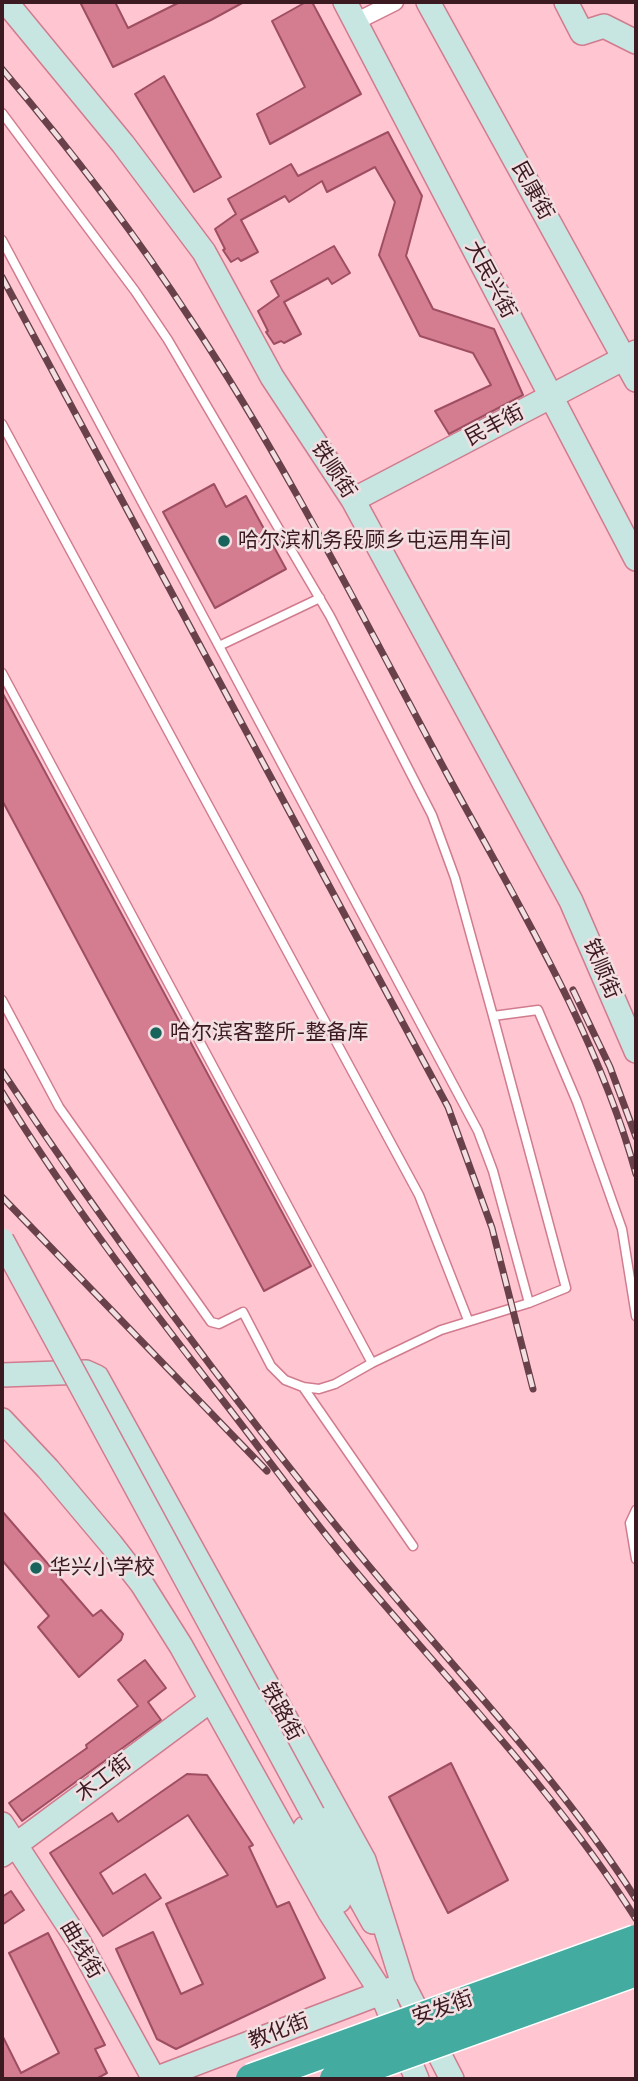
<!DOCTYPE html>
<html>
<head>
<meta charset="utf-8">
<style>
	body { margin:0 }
	#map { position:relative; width:638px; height:2081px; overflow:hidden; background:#ffc6d1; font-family:"Space Grotesk",sans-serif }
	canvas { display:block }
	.frame { position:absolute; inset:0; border:4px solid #3c1a22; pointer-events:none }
</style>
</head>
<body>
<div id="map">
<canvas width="638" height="2081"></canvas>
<div class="frame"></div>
</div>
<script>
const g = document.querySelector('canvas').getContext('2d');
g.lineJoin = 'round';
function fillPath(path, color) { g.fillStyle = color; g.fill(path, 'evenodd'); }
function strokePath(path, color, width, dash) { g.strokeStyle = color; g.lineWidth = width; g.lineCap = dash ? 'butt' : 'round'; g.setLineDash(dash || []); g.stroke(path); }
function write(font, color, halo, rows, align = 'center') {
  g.font = font + ' "Space Grotesk","Noto Sans SC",sans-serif'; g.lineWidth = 5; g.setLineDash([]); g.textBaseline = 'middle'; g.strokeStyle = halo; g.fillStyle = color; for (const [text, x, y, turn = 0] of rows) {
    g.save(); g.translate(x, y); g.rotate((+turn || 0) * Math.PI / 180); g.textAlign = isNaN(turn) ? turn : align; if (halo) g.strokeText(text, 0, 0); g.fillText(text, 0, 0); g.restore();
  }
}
const building = new Path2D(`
	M80 2H115L128 28 180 2H244L211 20 113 67Z
	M306 2H312L361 94 270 144 257 114 305 87 272 21Z
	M164 76 221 177 194 192 135 94Z
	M388 132 422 196 406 256 433 309 494 329 523 395 449 434 435 411 491 385 473 353 420 336 379 255 395 202 375 167 327 192 322 181 289 202 285 196 241 220 258 252 241 261 238 258 231 262 223 250 225 249 215 229 236 214 228 199 291 164 298 176Z
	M334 246 350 273 332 284 328 278 284 302 301 334 284 343 281 341 274 344 266 332 268 331 258 311 279 296 271 281Z
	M214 484 226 507 246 496 286 569 215 608 163 512Z
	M2 692 311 1266 264 1291 2 800Z
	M2 1511 93 1616 101 1610 123 1634 121 1640 79 1677 38 1627 49 1616 2 1560Z
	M145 1660 166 1688 148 1702 161 1720 22 1821 9 1803 87 1748 86 1745 138 1706 118 1680Z
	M451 1763 508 1880 448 1913 389 1797Z
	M187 1774 207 1775 253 1845 249 1847 277 1907 289 1902 325 1978 176 2049 157 2039 116 1949 153 1932 181 1994 203 1984 166 1904 228 1875 188 1815 100 1873 113 1894 145 1874 161 1898 103 1936 50 1853 112 1813 118 1822Z
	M11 1891 24 1910 2 1925V1897Z
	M48 1933 105 2045 95 2049 107 2073 96 2079H2V2035L21 2073 59 2053 9 1953Z`);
fillPath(building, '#d47d91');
strokePath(building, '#9f4e62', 2);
const lane = new Path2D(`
	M2 113 135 291 168 340 330 616 432 815 455 878 493 1016 538 1010 577 1102 622 1229 636 1316
	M2 240 478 1131 493 1171 529 1303 441 1330 372 1363 335 1384 319 1389 303 1387 285 1380 271 1366 243 1312 219 1324 211 1322 59 1107 2 1000
	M2 424 419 1195 468 1320
	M219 646 320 598
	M2 673 372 1363
	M493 1016 566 1288 529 1303
	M303 1387 413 1546
	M636 1510 630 1523 636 1559`);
const street = new Path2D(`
	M355 22 395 2`);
const secondary = new Path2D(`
	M6 2 123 144 204 252 272 377 353 500 571 901 636 1051
	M345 2 636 559
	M428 2 636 380
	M566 2 582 33 604 26 636 42
	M353 500 636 352
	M2 1375 86 1372 97 1377 364 1860 403 1984 452 2079
	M2 1420 48 1469 111 1544 142 1584 181 1646 329 1911 381 1992 417 2079
	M313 1814 373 1922
	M2 1824 79 1942 154 2079
	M305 1828 339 1901
	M2 1855 207 1703
	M155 2079 394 1988`);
strokePath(lane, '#d17b8e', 11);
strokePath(street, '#d17b8e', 19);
strokePath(secondary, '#d17b8e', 26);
strokePath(lane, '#fff', 8);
strokePath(street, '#fff', 16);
strokePath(secondary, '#c7e6e2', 23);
const rail = new Path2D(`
	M2 69C70 149 134 232 191 320 287 465 365 622 447 774 516 901 598 1035 636 1174
	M2 277 448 1107 492 1228 533 1389
	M573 990 610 1067 636 1137
	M2 1071C111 1236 229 1395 354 1548 449 1664 555 1772 636 1899
	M2 1092C67 1199 144 1299 221 1398 263 1452 303 1508 347 1561 446 1679 554 1789 636 1919
	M2 1197 267 1471`);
strokePath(rail, '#69414a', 7);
strokePath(rail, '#f2dfe2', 4.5, [13]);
const secondaryBridge = new Path2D(`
	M2 1240 313 1814`);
const highwayBridge = new Path2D(`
	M251 2079 636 1940
	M335 2079 636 1971`);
strokePath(secondaryBridge, '#d17b8e', 26, []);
strokePath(highwayBridge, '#fff', 33, []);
strokePath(secondaryBridge, '#c7e6e2', 23);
strokePath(highwayBridge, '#43aba0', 30);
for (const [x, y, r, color] of [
	[224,541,7,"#18645d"],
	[156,1033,7,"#18645d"],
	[36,1568,7,"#18645d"]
]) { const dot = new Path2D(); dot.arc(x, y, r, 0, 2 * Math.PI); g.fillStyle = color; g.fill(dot); strokePath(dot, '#f2dfe2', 2.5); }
write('21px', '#3c1a22', '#f2dfe2', [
	["民康街",532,191,61],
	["大民兴街",490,280,62],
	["民丰街",495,426,-28],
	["铁顺街",333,470,57],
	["铁顺街",601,969,67],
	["铁路街",281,1712,61],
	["木工街",104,1779,-37],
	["曲线街",81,1950,60],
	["安发街",443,2009,-20],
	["教化街",279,2032,-21]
]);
write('21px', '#3c1a22', '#f2dfe2', [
	["哈尔滨机务段顾乡屯运用车间",238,541],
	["哈尔滨客整所-整备库",170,1033],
	["华兴小学校",50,1568]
], 'left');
</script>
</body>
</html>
